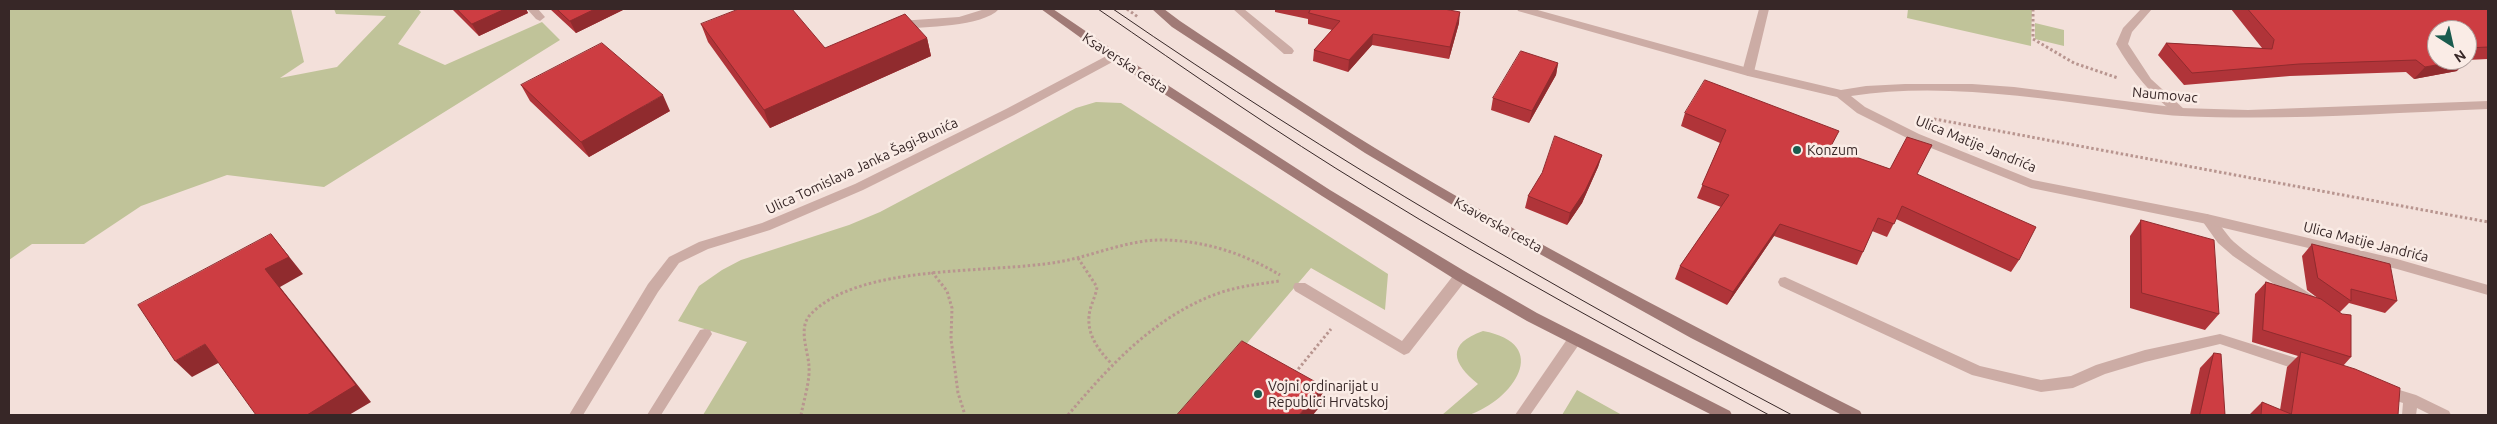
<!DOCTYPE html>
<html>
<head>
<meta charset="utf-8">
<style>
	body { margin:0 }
	#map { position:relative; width:2497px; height:424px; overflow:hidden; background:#f3e0da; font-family:Ubuntu,sans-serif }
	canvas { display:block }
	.frame { position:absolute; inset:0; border:10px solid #372727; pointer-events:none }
	.north { position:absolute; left:2427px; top:20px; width:50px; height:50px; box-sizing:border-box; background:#faece6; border:1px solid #ac9d9a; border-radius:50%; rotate:145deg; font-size:14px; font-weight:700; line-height:20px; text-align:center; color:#372727 }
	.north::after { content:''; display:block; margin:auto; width:18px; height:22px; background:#1a5b4e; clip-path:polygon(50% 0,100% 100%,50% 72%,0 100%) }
</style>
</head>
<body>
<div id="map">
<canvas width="2497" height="424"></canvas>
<div class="frame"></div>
<div class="north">N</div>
</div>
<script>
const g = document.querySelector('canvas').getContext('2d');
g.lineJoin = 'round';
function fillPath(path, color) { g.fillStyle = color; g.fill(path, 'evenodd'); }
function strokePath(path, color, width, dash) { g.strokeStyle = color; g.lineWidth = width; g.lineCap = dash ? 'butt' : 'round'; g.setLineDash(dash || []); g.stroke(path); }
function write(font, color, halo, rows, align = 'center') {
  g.font = font + ' Ubuntu,sans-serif'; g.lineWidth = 5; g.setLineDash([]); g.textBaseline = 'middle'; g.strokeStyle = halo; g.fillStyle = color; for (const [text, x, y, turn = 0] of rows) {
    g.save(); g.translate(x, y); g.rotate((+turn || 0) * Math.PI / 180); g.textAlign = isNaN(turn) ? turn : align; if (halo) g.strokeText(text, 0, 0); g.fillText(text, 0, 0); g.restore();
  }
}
fillPath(new Path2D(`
	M9 9H291L304 62 280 78 337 67 386 16 336 14 334 9H418L421 12 398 44 445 65 542 22 560 40 324 187 227 175 141 206 84 244H32L9 260Z
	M1908 9H2032L2031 46 1907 18Z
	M2035 23 2064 30V46L2035 39Z
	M1096 102 1121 103 1388 274 1385 310 1311 268 1186 415H703L747 342 678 321 699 286 722 270 741 260 849 225 880 212 1076 108Z
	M1483 331C1553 344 1513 400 1469 415 1462 417 1450 415 1442 415L1478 384C1452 363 1446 344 1483 331Z
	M1577 390 1622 415H1562Z`), '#c0c399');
strokePath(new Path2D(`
	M1127 9 1138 17
	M2033 9V39L2074 63 2118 78
	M1929 118 2488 222
	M1078 258 1097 287C1096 295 1092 302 1090 310 1085 332 1097 349 1112 364
	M932 272 947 291 952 308 951 339 958 393 965 415
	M1295 373 1331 329
	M801 415C804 399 810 382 809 366 808 351 798 328 810 315 858 263 991 274 1058 262 1094 256 1128 239 1165 240 1206 241 1245 254 1280 275
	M1068 415C1111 364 1157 314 1222 292 1241 286 1260 284 1279 281`), '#b8958f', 3, [2.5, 2.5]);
fillPath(new Path2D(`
	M527 9H538L545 17 540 21 536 19Z
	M985 9H999C983 27 923 27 899 29L894 25 899 21 959 17Z
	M1233 9H1244L1292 48 1294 51 1292 54H1284Z
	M1759 9H1769L1754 72 1748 76 1742 72Z
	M2141 9H2152L2132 32 2128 44 2151 79 2184 109 2186 112 2184 115H2176C2151 94 2132 72 2116 44L2123 28Z
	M2207 214C2218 218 2225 234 2234 242 2258 263 2288 279 2315 297L2317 301 2315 305H2305L2233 256 2218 243 2203 222 2201 219Z
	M1461 271 1466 272 1468 276 1466 280 1409 353 1404 355 1295 291 1293 287 1295 283H1305L1402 341 1456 272Z
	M1785 277 1980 366 2041 380 2071 376 2096 365 2145 350 2220 334 2312 363 2314 367 2312 371 2307 373 2220 344 2145 362 2105 374 2073 388 2041 392 1972 375 1780 286 1778 282 1780 278Z
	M705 329 710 330 712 334 661 415H647L700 330Z
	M1575 334 1580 335 1582 339 1580 343 1530 415H1515L1570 335Z
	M2383 385 2416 395 2449 411 2451 415H2431L2417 408 2416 415H2402L2403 403 2378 395 2376 391 2378 387Z`), '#ccaca5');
fillPath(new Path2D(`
	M1517 9H1534L1748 68 1841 90 1866 86 1905 84H1972L2014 87 2180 108 2248 110 2488 101V109C2386 113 2284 121 2182 116 2157 115 2132 110 2107 107 2023 96 1936 83 1851 96L1865 107 1919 134 2033 180 2207 214 2397 259 2488 285V295L2397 269 2207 224 2031 188 1911 140 1857 113 1837 97 1748 76 1518 11Z
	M1114 52 1118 53 1120 56 1118 59 1014 115 863 190 770 230 708 249 679 263 658 292 583 415H569L648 284 669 257 699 242 762 223 855 184 1006 109Z`), '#ccaca5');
fillPath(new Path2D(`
	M1041 9H1053L1118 53 1330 190 1466 272 1537 313 1730 411 1732 415H1712L1527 321 1456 280 1322 196 1110 59Z
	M1152 9H1164L1180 21C1245 64 1309 108 1375 148 1532 243 1696 328 1860 411L1862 415H1842L1691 338 1466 213 1365 153 1172 27Z`), '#a07a76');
strokePath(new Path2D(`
	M1098 9C1188 71 1277 133 1371 190 1501 270 1635 342 1769 415
	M1113 9C1331 159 1558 291 1792 415`), '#372727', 1);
fillPath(new Path2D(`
	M452 9H526L528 13 479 36Z
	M550 9H625L576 33Z
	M1275 9H1444L1459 23 1449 59 1372 45 1348 72 1313 61 1314 50 1332 30 1308 24V19L1275 12Z
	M2231 9H2488V59L2467 60V30H2437L2457 71 2414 79 2406 72 2290 76 2184 85 2158 55 2166 43 2262 48Z
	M701 24 825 48 927 38 931 56 770 128 708 42Z
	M1558 63 1556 75 1529 123 1491 110 1493 98Z
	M521 85 670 111 589 157 530 101Z
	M1685 113 1830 149 1890 169 1917 174 2019 260 2011 272 1896 219 1887 237 1872 231 1863 252 1857 265 1774 236 1727 305 1675 279 1680 266 1721 207 1697 198 1720 143 1681 126Z
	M1602 155 1598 167 1582 203 1567 225 1525 208 1528 196Z
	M2141 220 2219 314 2205 330 2130 308V236Z
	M2312 244 2397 301 2385 313 2349 303 2340 312 2351 357 2343 366 2398 415H2249L2262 402 2280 410 2287 367 2298 356 2252 342 2255 294 2266 282 2319 299 2307 290 2302 256Z
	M2214 353 2225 415H2190L2200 368Z`), '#b03439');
fillPath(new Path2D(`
	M505 9H526L528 13 479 36 472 24Z
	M595 9H625L576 33 570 21Z
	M1460 12 1459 23 1449 59 1450 47Z
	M1373 34 1372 45 1348 72 1349 60Z
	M927 38 931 56 770 128 764 110Z
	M2464 60H2467L2457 71 2414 79 2425 67Z
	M1558 63 1556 75 1529 123 1532 111Z
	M663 95 670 111 589 157 581 142Z
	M1602 155 1598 167 1582 203 1567 225 1570 213Z
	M1780 224 1774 236 1727 305 1733 292Z
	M271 234 303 274 280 287 371 402 349 415H307L265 269Z
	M205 344 222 361 192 377 175 361Z
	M1323 386 1322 404 1313 415H1299Z`), '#902b2e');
const building = new Path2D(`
	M457 9H505L472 24Z
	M557 9H595L570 21Z
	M739 9H792L825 48 905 14 927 38 764 110 701 24Z
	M1311 9H1444L1460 12 1450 47 1373 34 1349 60 1314 50 1340 21 1309 13Z
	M2248 9H2488V47L2467 48V30H2437V60H2464L2425 67 2416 60 2299 64 2192 73 2166 43 2272 49 2274 40Z
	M602 43 663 95 581 142 521 85Z
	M1521 51 1558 63 1532 111 1493 98Z
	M1705 80 1839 131 1830 148 1890 169 1907 137 1932 145 1917 174 2036 227 2019 260 1902 206 1894 224 1878 218 1863 252 1780 224 1733 292 1680 266 1729 195 1702 185 1726 130 1685 113Z
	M1555 136 1602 155 1585 191 1570 213 1528 196 1542 173Z
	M2141 220 2214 240 2219 314 2142 293Z
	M271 234 289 257 265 269 356 385 307 415H256L205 344 175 361 138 305Z
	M2312 244 2390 264 2397 301 2351 289V301L2318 278Z
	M2266 282 2321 299 2342 314 2351 315V357L2263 330Z
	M1242 341 1323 386 1299 415H1177Z
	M2301 352 2355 369 2400 388 2398 415H2261L2262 402 2291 414Z
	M2214 353 2221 354 2225 415H2200Z`);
fillPath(building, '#cd3d42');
strokePath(building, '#902b2e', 1);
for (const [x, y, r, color] of [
	[1797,150,5,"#1a5b4e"],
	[1258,394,5,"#1a5b4e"]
]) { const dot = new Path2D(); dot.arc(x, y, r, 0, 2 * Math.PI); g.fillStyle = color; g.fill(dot); strokePath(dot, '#faece6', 2); }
write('14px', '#372727', '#faece6', [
	["Ksaverska cesta",1125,63,33],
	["Naumovac",2165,95,5],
	["Ulica Matije Jandrića",1976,144,22],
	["Ulica Tomislava Janka Šagi-Bunića",862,166,-25],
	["Ksaverska cesta",1498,225,29],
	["Ulica Matije Jandrića",2366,242,14]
]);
write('14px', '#372727', '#faece6', [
	["Konzum",1807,150],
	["Vojni ordinarijat u",1268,386],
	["Republici Hrvatskoj",1268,402]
], 'left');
</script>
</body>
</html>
